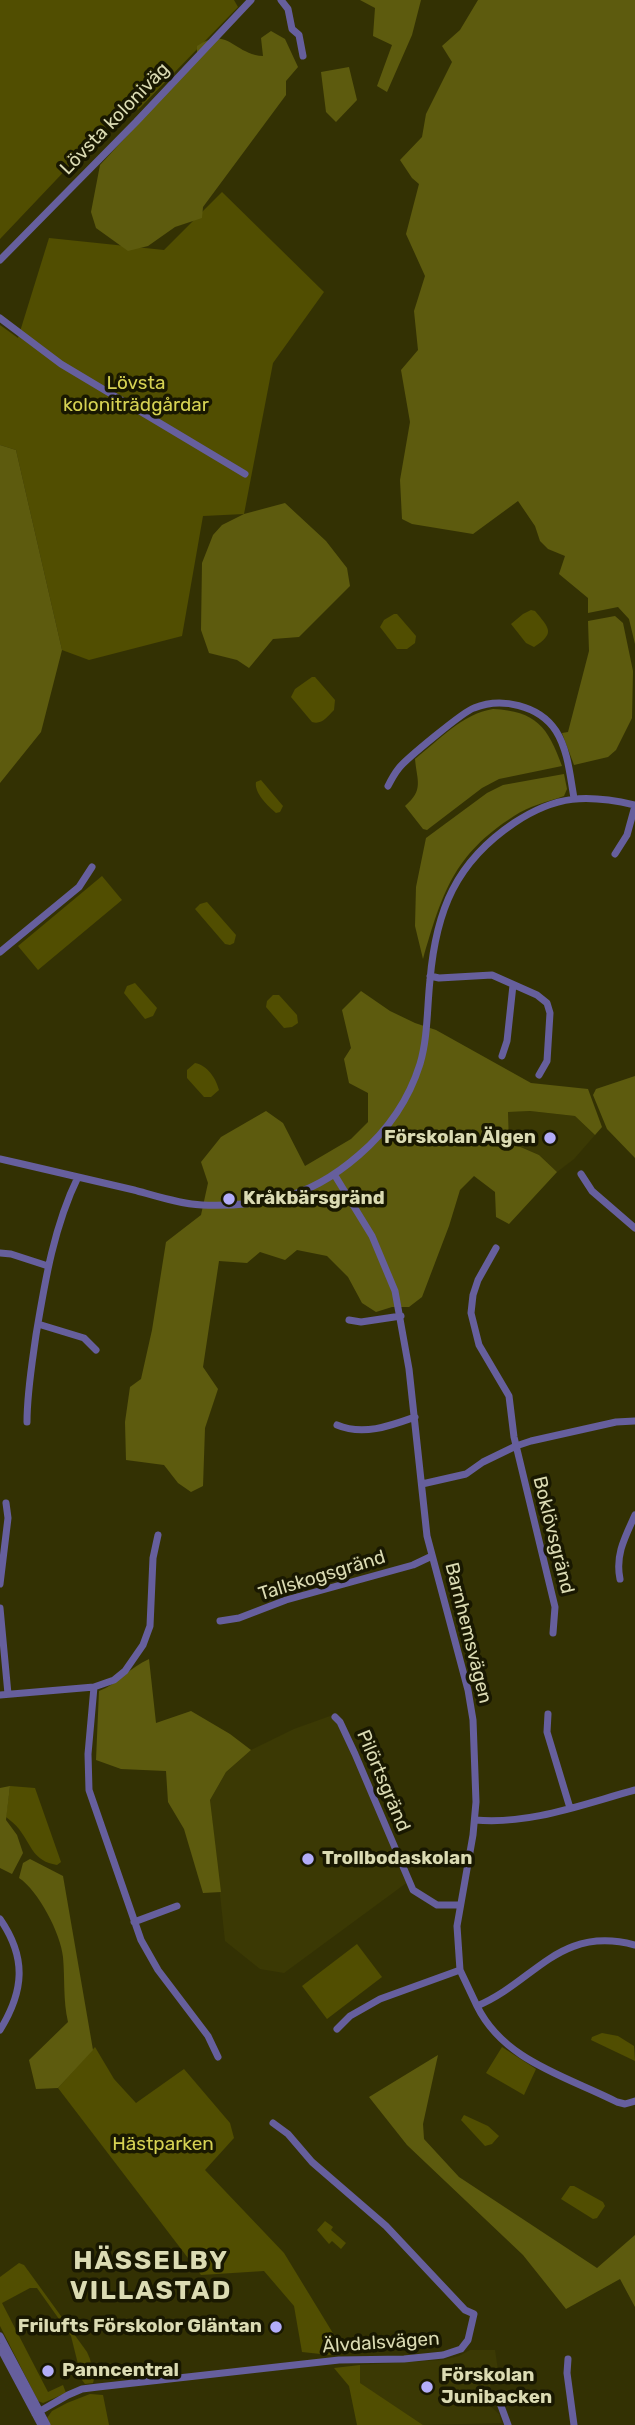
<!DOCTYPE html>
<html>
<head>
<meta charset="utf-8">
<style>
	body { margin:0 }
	canvas { display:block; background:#333103 }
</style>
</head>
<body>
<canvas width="635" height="2425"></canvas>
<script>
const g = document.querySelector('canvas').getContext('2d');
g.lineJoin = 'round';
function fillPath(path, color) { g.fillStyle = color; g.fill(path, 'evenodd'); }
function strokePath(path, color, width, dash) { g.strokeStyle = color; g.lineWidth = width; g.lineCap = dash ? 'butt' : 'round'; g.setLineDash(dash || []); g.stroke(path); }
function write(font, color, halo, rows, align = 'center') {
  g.font = font + ' Rubik,sans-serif'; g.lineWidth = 7; g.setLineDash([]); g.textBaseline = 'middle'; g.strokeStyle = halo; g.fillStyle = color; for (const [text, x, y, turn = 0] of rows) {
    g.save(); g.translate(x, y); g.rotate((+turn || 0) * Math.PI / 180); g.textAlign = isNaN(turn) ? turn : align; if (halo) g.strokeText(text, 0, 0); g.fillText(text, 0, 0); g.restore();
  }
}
fillPath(new Path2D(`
	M530 1111 575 1116 595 1135 574 1159 557 1172 539 1155 509 1142 508 1112Z
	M333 1715 409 1881 284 1973 260 1969 225 1941 210 1800 226 1772 251 1750 294 1729Z
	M470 2350H495L500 2384 491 2385 485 2396 489 2405 499 2414 502 2423 423 2425 359 2383 360 2365 443 2360 459 2356Z`), '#3b3904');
fillPath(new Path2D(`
	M0 0H234L238 7 138 110 130 102 0 239Z
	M222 192 324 292 273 363 244 514 203 516 182 636 89 660 62 650 16 450 0 445V325L18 338 49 238 164 250Z
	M531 610 535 611C549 628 556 633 534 647L526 643 511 624 523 614Z
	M394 614H397L416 636 415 643 407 649H397L380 627 384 620Z
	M312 677H315L335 700 334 710C327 717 322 725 312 722L291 697 295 689Z
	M261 780 283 806 280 812 276 813C268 806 254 793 256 782Z
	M102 876 122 900 38 970 18 946Z
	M207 902 236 935 234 943 230 945 225 944 195 909 200 904Z
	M135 983 157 1008 153 1016 145 1019 124 993 127 986Z
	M273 995H279L297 1015 298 1023 292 1027 284 1028 266 1007 267 1001Z
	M195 1063C207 1065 216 1078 219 1090L211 1097H204L187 1078V1070Z
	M10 1786 35 1788 61 1862 57 1865C33 1861 32 1846 19 1829 16 1825 11 1821 6 1817Z
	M357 1944 382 1977 327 2019 302 1986Z
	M602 2033 618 2036 634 2046 635 2061 591 2040 592 2037Z
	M95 2047 114 2079 136 2103 184 2069 230 2123 234 2138 205 2170 284 2253 342 2348 330 2355 302 2352 294 2306 264 2271 201 2275 58 2088Z
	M502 2047 536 2069 524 2095 486 2073Z
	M464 2115 488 2126 499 2136 492 2144 485 2146 461 2120Z
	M570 2186H574L603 2202 605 2206 597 2218 593 2219 561 2199Z
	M325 2221 333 2227 331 2230 346 2243 341 2249 332 2241 329 2244 317 2230Z
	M19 2263 24 2265 87 2352 90 2359 94 2379 93 2383 85 2384 82 2380 71 2336 37 2288H30L2 2303 48 2392 63 2385 66 2393 43 2403 38 2401 0 2326V2277Z
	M360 2365V2383L423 2425H357L349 2386 334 2368Z
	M90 2394 103 2395 109 2425H50L47 2418 52 2411 67 2403Z`), '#514e01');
fillPath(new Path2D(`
	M360 0H421L412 35 387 92 377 86 392 45 373 36 375 8Z
	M478 0H635V644L629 619 618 607 588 613V598L559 574 565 556 548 549 540 541 535 526 518 501 473 534 412 524 402 519 400 480 410 422 401 370 418 350 414 311 425 276 406 234 419 184 412 178 400 160 422 137 426 114 452 62 442 46 460 30Z
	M271 31 285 39 298 67 286 81V95L203 207 202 218 175 227 148 246 128 251 96 228 91 212 100 165 197 60V46C228 25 233 54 263 56L261 38Z
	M349 67 357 100 336 122 326 112 321 72Z
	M0 445 16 450 62 650 41 732 0 783Z
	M285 503 326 541 347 568 350 586 299 637 273 639 249 668 237 660 209 653 201 630 202 563 213 535 222 525 244 514Z
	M615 616 623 623 633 671 632 718 616 750 608 757 574 765 562 733 568 732 589 651 588 621Z
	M493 709C536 711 548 727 562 766L499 779 482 788 427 830 423 829 405 806C424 790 417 781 415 759 439 740 462 714 493 709Z
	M564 774 567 789 564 796C547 802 529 806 514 816 453 855 442 894 423 959L415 926 416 887 426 838 487 793 503 785Z
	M361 991 390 1011 415 1023 436 1030 531 1083 588 1089 602 1127 595 1135 575 1116 530 1111 508 1112 509 1142 539 1155 557 1172 509 1224 496 1217 495 1192 474 1176 460 1190 449 1226 422 1297 409 1307H392L376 1312 362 1303 348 1277 327 1256 297 1250 285 1260 260 1252 247 1263 219 1261 203 1367 218 1389 205 1428 203 1486 191 1492 178 1483 164 1465 126 1460 125 1422 130 1387 141 1379 152 1330 166 1242 201 1215 208 1183 201 1162 221 1137 266 1111 283 1123 305 1166 351 1139 368 1122V1093L349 1083 344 1059 351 1048 342 1010Z
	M635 1076V1158L607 1129 593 1095 596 1089Z
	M149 1659 156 1723 191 1711 230 1734 251 1750 226 1772 210 1800 221 1892 203 1893 184 1829 168 1802 166 1771 121 1769 96 1760 99 1691C118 1684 130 1667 149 1659Z
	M10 1786 6 1820 17 1835 23 1853 12 1874 0 1868V1788Z
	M30 1859 63 1876 93 2050 58 2088 36 2089 29 2060 68 2022C63 2000 65 1979 63 1957 61 1934 38 1890 19 1878L23 1863Z
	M438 2055 423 2124 424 2139 459 2177 597 2268 635 2235V2307L620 2279 566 2309 523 2255 407 2145 369 2097Z`), '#5d5b0e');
strokePath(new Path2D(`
	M281 0 288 9 292 29 299 35 303 56
	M0 260 136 122 251 0
	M0 318 61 364 245 474
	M388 786C391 780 395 773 399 768 406 759 464 711 474 708 501 697 539 705 556 731 568 750 570 776 574 798
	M615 854 627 835 635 806
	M0 952 79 887 92 867
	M430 976 439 978 492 975 537 995 547 1003 550 1013 547 1061 539 1075
	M502 1056 507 1041 513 985
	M0 1159C45 1169 90 1180 134 1190 156 1196 180 1204 202 1205 227 1206 256 1204 281 1198 310 1191 336 1175 359 1155 387 1131 409 1099 420 1064 428 1037 427 1007 430 980 436 910 456 862 514 823 556 795 587 794 635 805
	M334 1174 372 1236 395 1291 409 1369 427 1536 468 1690 473 1720 476 1802 473 1835 457 1926 460 1970 380 1999 350 2016 337 2029
	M581 1174 592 1191 635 1228
	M496 1248 478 1280 473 1295 471 1313 479 1345 509 1396 514 1437 555 1607 553 1633
	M0 1253 11 1254 48 1266
	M349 1320 361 1322 401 1316
	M38 1324 84 1338 96 1350
	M27 1422C27 1392 32 1364 36 1335 45 1281 54 1226 78 1177
	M337 1425C363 1436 390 1426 415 1417
	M422 1484 466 1474 483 1462 516 1446 531 1441 616 1422 635 1421
	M620 1579C615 1555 625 1537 635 1515
	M0 1584 8 1518 6 1503
	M0 1608 8 1694
	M220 1621 239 1618 286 1600 413 1565 432 1556
	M94 1687 88 1754 89 1790 141 1940 158 1970 208 2036 218 2057
	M0 1695 94 1687 114 1680 125 1671 143 1645 150 1626 153 1558 158 1535
	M548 1714 547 1732 570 1808
	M335 1717 340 1722 355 1754 413 1890 437 1905H460
	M475 1820C530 1825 583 1804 635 1790
	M0 1919C27 1958 24 1991 0 2030
	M134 1922 177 1906
	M460 1970 477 2006C536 1981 559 1925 635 1945
	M477 2006C504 2061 566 2076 617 2102L625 2104 635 2101
	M0 2336 47 2425
	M0 2348 41 2425
	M568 2359 567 2373 574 2425
	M497 2395 508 2425
	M35 2414 68 2395 82 2389 98 2387 339 2360 404 2359 443 2355 461 2349 468 2340 474 2314 465 2310 386 2226 312 2162 288 2134 273 2123`), '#665f9d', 7);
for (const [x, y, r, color] of [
	[550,1138,7,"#b3adf9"],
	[229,1199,7,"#b3adf9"],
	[308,1859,7,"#b3adf9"],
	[276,2327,7,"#b3adf9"],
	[48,2371,7,"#b3adf9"],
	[427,2387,7,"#b3adf9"]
]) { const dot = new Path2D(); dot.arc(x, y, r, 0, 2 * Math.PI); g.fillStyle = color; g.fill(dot); strokePath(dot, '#191801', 2.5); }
write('19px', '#dbdbb3', '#191801', [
	["Lövsta koloniväg",115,119,-46],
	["Boklövsgränd",553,1535,76],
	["Tallskogsgränd",322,1576,-17],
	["Barnhemsvägen",468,1633,76],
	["Pilörtsgränd",383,1781,67],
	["Älvdalsvägen",381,2343,-4]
]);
write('19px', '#d6d253', '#191801', [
	["Lövsta",136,384],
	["koloniträdgårdar",136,406],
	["Hästparken",163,2145]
]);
write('bold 19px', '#dbdbb3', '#191801', [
	["Förskolan Älgen",536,1138,"right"],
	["Kråkbärsgränd",243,1199],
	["Trollbodaskolan",322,1859],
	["Frilufts Förskolor Gläntan",262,2327,"right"],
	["Panncentral",62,2371],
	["Förskolan",441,2376],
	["Junibacken",441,2398]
], 'left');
g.letterSpacing = '2px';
write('bold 26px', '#dbdbb3', '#191801', [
	["HÄSSELBY",151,2261],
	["VILLASTAD",151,2291]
]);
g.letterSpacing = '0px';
</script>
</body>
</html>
